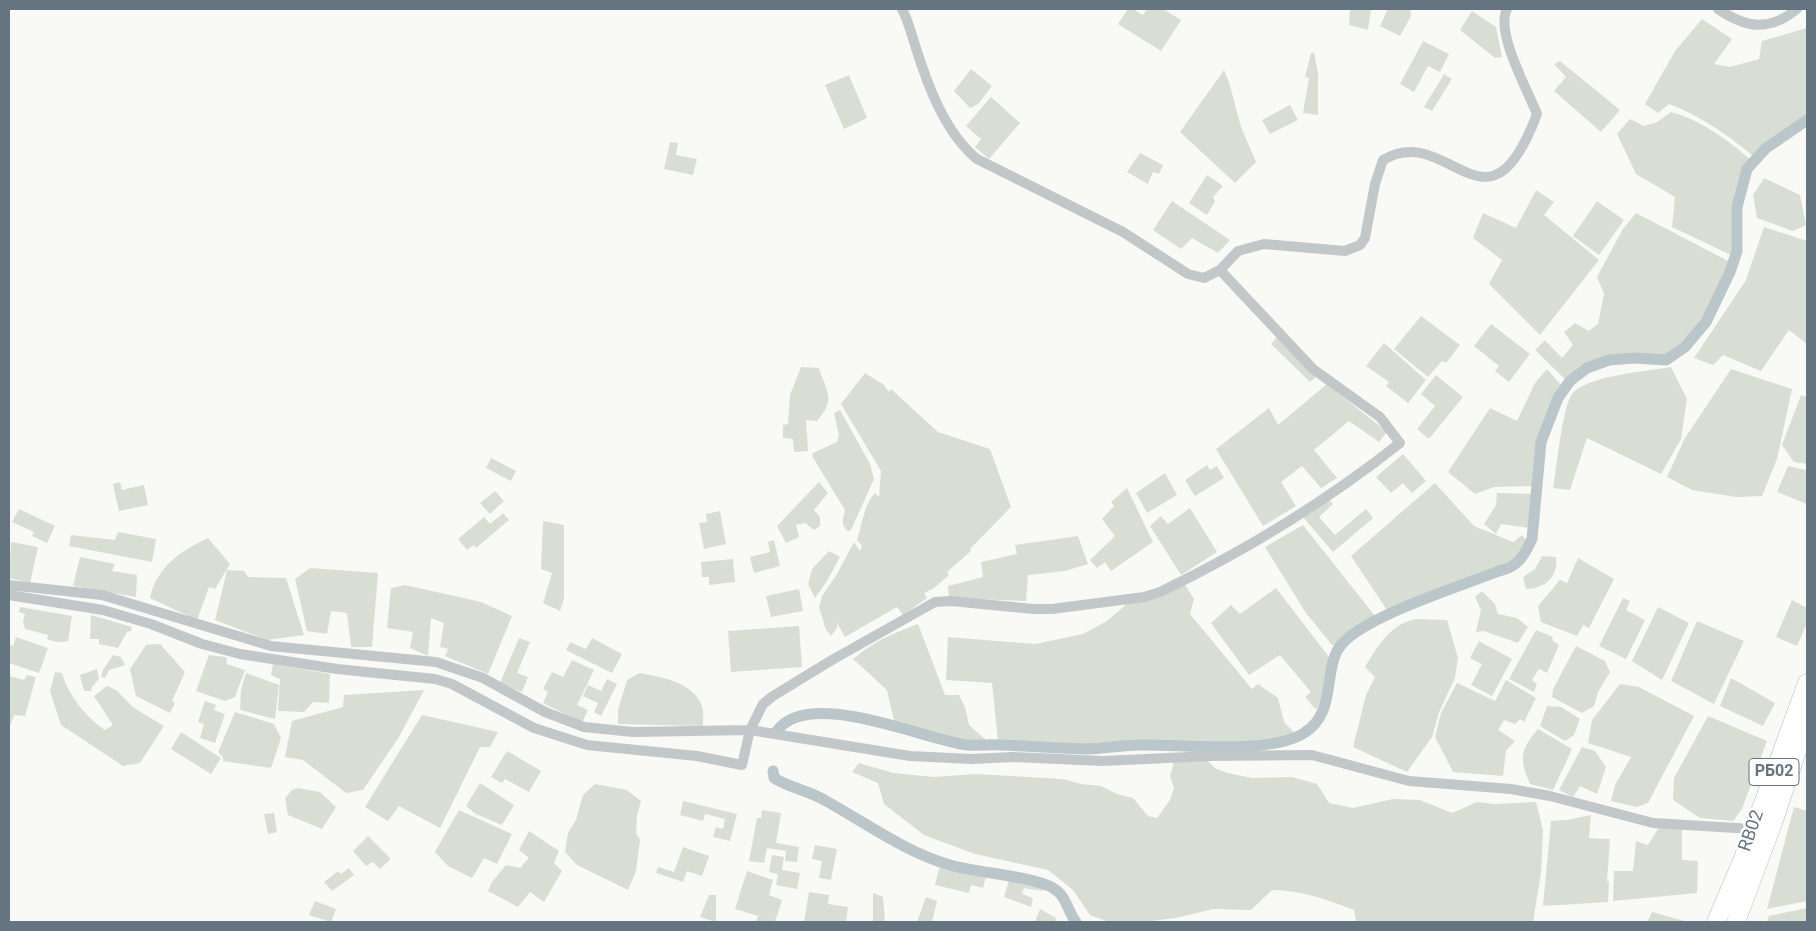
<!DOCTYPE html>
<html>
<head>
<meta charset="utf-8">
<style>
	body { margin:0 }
	#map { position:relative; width:1816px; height:931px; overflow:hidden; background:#f9f9f6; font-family:Roboto,sans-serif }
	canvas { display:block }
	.frame { position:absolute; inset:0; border:10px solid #647581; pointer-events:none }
</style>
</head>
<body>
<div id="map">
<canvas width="1816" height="931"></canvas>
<div class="frame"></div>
</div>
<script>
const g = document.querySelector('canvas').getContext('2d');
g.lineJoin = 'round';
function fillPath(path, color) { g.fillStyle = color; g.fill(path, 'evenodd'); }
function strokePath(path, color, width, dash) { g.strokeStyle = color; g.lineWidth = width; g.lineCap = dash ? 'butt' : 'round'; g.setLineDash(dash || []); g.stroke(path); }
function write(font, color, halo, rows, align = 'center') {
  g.font = font + ' Roboto,sans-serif'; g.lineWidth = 5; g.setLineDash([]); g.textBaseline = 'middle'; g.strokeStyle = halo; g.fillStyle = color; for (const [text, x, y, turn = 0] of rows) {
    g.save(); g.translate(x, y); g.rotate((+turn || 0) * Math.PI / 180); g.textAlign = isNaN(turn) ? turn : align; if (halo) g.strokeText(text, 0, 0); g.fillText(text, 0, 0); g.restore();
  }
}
fillPath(new Path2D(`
	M1128 9H1133L1143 15 1147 9H1163L1181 20 1161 51 1118 24Z
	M1350 9H1371L1368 30 1349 25Z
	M1388 9H1410L1411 16 1400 36 1380 26Z
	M1472 11 1496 27 1502 57 1495 58 1460 30Z
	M1702 19 1732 39 1714 64 1730 67 1759 59 1762 41 1807 28V116L1764 145 1753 156C1728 135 1701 116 1669 104L1658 113 1645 104 1675 51Z
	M1423 41 1449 54 1440 72 1428 66 1414 92 1400 84Z
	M1311 53H1314L1318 73V115L1303 113 1309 78 1305 77Z
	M1560 61 1620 110 1601 132 1554 91 1566 77 1554 64Z
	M971 69 992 86 978 104 970 108 954 91Z
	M1224 70 1229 82 1241 127 1256 162 1235 183 1180 132Z
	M1444 74 1452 79 1432 111 1424 107Z
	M849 75 867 118 844 129 825 85Z
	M991 97 1020 123 989 159 975 147 981 139 966 126Z
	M1290 105 1298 120 1270 134 1262 120Z
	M1671 112C1701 120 1728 140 1752 161 1724 189 1745 228 1733 256L1672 227 1675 197 1636 174 1617 134 1630 119 1644 126 1657 122Z
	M670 142 678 143 676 155 697 159 693 175 664 169Z
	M1140 153 1163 165 1159 174 1153 172 1148 184 1127 172Z
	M1207 175 1223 186 1213 197 1215 201 1207 215 1189 203Z
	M1764 178 1800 195 1806 225 1793 231 1757 218 1753 195Z
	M1536 190 1554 202 1544 215 1599 260 1540 335 1489 284 1502 260 1473 238 1483 213 1516 228Z
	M1172 201 1230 240 1218 253 1192 238 1181 249 1153 230Z
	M1597 201 1624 220 1599 255 1573 236Z
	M1636 213 1730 262C1716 292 1700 346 1663 356 1656 358 1645 356 1637 356 1606 356 1591 363 1566 380L1535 350 1545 340 1562 358 1573 345 1564 332 1575 323 1589 331 1598 324 1604 294 1597 277 1623 229Z
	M1764 227 1807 241V344L1789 330 1761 371 1723 355 1713 365 1694 358 1746 280Z
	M1421 316 1460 345 1446 363 1442 361 1428 377 1394 349Z
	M1491 324 1530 354 1509 382 1495 371 1499 366 1474 346Z
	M1277 337 1318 375 1310 382 1271 344Z
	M1384 343 1426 380 1408 403 1386 386 1389 382 1366 366Z
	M801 367 819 368C827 393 836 399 817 421L806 420 808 451 794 452 793 439 783 438V425L788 424 790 395Z
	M1671 367 1687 399 1681 439 1661 474 1587 438 1570 490 1553 488C1557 468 1562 408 1572 394 1586 376 1648 371 1671 367Z
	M1547 369 1562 386C1543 417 1537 450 1533 486L1494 487 1475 494 1448 472 1490 408 1517 421 1535 383Z
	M1731 369 1792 389 1777 459 1762 496 1736 497 1692 490 1667 477 1685 438Z
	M865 373 883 384 889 392 891 389 938 432 990 449 1011 507 970 549 971 551 947 572 949 575 934 588 924 593 927 598 903 615 897 607 845 637 837 623V628L831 636 826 630 819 607 822 596 837 574 854 542 860 551 862 546 857 540C862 526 864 504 875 493L879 497 881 471 841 404Z
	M1436 375 1463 397 1429 439 1417 429 1435 406 1421 394Z
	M1327 384 1387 432 1379 442 1349 421 1314 450 1337 478 1321 488 1302 466 1281 482 1296 506 1263 526 1216 449 1269 408 1278 425Z
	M1801 395 1807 397V464L1794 462 1782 445Z
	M840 410 870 464 874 479 851 530 848 531C840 525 843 518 845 510L812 456 813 453 837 442 839 435 834 413Z
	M1403 454 1426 481 1412 493 1403 483 1391 493 1376 477Z
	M491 458 516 471 511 481 486 468Z
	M1207 465 1210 470 1217 466 1224 478 1195 496 1185 480Z
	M1788 466 1806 470 1807 504 1777 492Z
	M1165 473 1177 495 1147 513 1136 493Z
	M120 482 122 490 144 485 148 505 119 511 113 484Z
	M819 482 828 493 814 510 820 517V526L814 530 805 523 796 525 799 537 786 543 777 526Z
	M1435 483 1474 526 1513 542 1522 535 1529 543 1513 566 1407 606 1387 610 1351 556Z
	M1127 488 1153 542 1111 571 1105 562 1097 568 1090 560 1115 536 1102 519 1114 506 1111 502Z
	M495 491 504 501 490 514 480 503Z
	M1497 493 1535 494 1530 528 1501 524 1496 534 1484 524 1496 505Z
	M1327 497 1333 504 1319 517 1335 535 1366 509 1373 518 1333 552 1303 517Z
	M1190 508 1217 552 1181 575 1150 526 1161 516 1168 524Z
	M19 509 55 526 47 543 32 536 34 532 12 522Z
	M720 511 726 544 704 549 699 523 707 522 706 514Z
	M503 513 509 520 476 548 474 545 467 550 458 539 484 517 490 524Z
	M543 521 564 525V599L560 611 543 603 552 573 541 569Z
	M1303 525 1375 616 1340 644 1332 645 1306 613 1265 547Z
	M118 532 156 539 152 562 69 546 71 535 115 540Z
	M1078 536 1088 564 1065 571 1028 575 1026 601 949 598 948 586 983 577 981 562 1017 554 1015 545Z
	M208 538 230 564 215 589 209 587 197 620 150 598C157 566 181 551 208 538Z
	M774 540 780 566 754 573 750 557 770 552 768 542Z
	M11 542 38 547 30 583 9 578Z
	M829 551 840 557 827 581 815 598 808 584 812 569Z
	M1542 556 1556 557C1559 577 1544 589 1526 589L1523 577 1535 569Z
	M80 557 115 564 112 571 137 575 136 597 73 586Z
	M1578 558 1614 579 1589 628 1583 625 1577 636 1541 622 1538 606 1560 580 1567 583Z
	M733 559 735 582 709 585V577H702L701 562Z
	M310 568 378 573 372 647H351L347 613 331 611 327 634 307 631 295 579Z
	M227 570 244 571 248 577 286 578 304 635 267 640 215 620Z
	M1184 583 1194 599 1190 614 1252 689 1258 684 1278 698 1284 722 1296 734 1285 739 1256 742H1137L1087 745 998 741 992 683 946 680 948 637 1035 644 1083 634 1107 621 1128 603Z
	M405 585 481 602 512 616 488 674 445 656 448 649 440 647 444 623 431 618 428 656 410 648 413 632 387 628 391 588Z
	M1276 588 1329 657 1323 698 1316 710 1305 697 1311 692 1280 655 1249 675 1211 623 1231 605 1240 614Z
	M799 589 803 611 771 617 766 596Z
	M1482 591 1495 604 1498 614 1517 618 1528 627 1518 643 1484 631 1476 632 1481 610 1475 597Z
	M1623 598 1630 601 1626 610 1645 620 1626 659 1599 646Z
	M1792 600 1807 608V623L1797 646 1776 637Z
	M20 607 72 616 68 641C60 643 54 642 47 639L48 635 25 629 23 621 25 614 19 612Z
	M1658 607 1689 623 1662 680 1632 661Z
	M91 615 132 627 131 631 127 632 118 648 99 644V639H90Z
	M1418 619 1447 620 1458 658 1455 678 1439 712 1432 737 1407 772 1353 747 1366 695 1375 677 1365 667C1378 646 1391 622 1418 619Z
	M1697 621 1744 641 1714 704 1671 681Z
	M918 624 945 695H959L965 707 969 725 986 740C954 743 923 732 894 721L887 690 853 659C873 642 893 633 918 624Z
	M799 626 802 667 731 672 728 631Z
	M1536 630 1553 637 1552 640 1559 645 1547 673 1539 669 1532 680 1537 684 1534 692 1509 679Z
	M16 637 48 648 39 673 9 663V645L13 646Z
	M519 638 530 642 517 673 528 677 522 692 500 683Z
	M592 638 622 654 612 673 566 650 570 642 586 649Z
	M1479 641 1512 659 1492 696 1471 685 1482 664 1470 658Z
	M160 644 185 672 172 701 175 703 170 713 136 696 130 669 146 645Z
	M1576 646 1605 661 1610 672 1598 692 1594 706 1582 713 1552 697 1553 689Z
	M113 655 121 657 125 665 109 670 105 678 101 677 103 670Z
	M209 655 226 657 227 664 245 670 235 697 225 701 196 691Z
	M572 660 594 670 577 705 588 710 582 723 543 703 548 692 543 689 552 672 563 677Z
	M273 664 330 674 329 703 313 702 304 712 278 711 280 679 271 675Z
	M97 669 99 679 92 687 91 691H84L80 675Z
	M55 672 62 673C68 695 86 717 105 730L113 725 94 696 107 686 116 690 134 708 164 726 140 763 123 766 61 725 50 691Z
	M246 673 279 685 275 719 240 710 241 690Z
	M640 673C663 678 692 681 702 706 704 711 703 720 703 726L618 724V710L627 680Z
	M27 675 36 677 25 716 14 715 11 724 9 723V676L24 680Z
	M1731 678 1775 703 1763 726 1720 706Z
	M607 679 617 684 601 716 594 712 598 703 583 696 588 685 601 691Z
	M1506 680 1536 698 1524 722 1520 719 1515 724 1504 720 1498 730 1515 741 1506 751 1503 776 1453 772 1435 737 1441 713 1457 683 1495 701Z
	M1620 684 1639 687 1694 716 1648 803 1637 807 1611 801 1615 785 1631 757 1588 743 1592 720Z
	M424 690 399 737 363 790 346 793 303 760 285 757 292 721 343 707 344 695Z
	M205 701 216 705 214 710 225 714 215 743 200 738 204 724 198 722Z
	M1547 706 1561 707 1580 719 1574 735 1565 741 1540 726Z
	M235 712 274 724 281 738 271 768 223 761V757L218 752Z
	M422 715 498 732 490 747H480L440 828 399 806 388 821 365 807Z
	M1708 716 1767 741 1742 809 1733 821 1700 818 1673 800 1674 778Z
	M1538 729 1572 749 1553 790 1530 784C1519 758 1520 750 1538 729Z
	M181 732 221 758 211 774 171 749Z
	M1582 747 1595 751 1606 767 1597 794 1580 786 1573 797 1559 790Z
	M507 751 541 771 529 792 505 779 502 783 491 777Z
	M1198 759 1208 761 1216 769 1228 773 1252 778 1292 777 1317 784 1329 803 1353 808 1393 799 1420 800 1452 813 1477 802 1494 804 1536 802 1543 830 1541 873 1533 922H1356L1354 910C1328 900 1301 890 1272 890L1251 910 1214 909 1176 918 1142 922H1109L1090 915 1073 890 1048 870 975 854 924 835 884 804 878 783 852 772 859 763 893 773 934 777 975 774 1063 779 1081 784 1101 786 1117 794 1133 798 1148 816 1157 818 1170 800 1174 788 1170 776 1174 762Z
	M480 783 514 805 502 825 476 814 466 806Z
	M595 784 627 790 641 801 637 815 636 833 640 840 636 871 628 890 577 865 565 852 568 833 576 820 583 795Z
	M298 788 320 792 336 807 322 829 288 815 285 798 292 790Z
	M683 801 737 814 730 841 713 837 716 827 723 829 725 819 705 814 703 821 680 815Z
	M1794 807 1807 811V901L1767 909Z
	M459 810 512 834 497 864 484 858 472 878 448 866 435 852Z
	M762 810 781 813 776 843 799 847 797 862 785 861 786 851 767 848 764 863 749 861 757 818H761Z
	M274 813 277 832 268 834 264 814Z
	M1591 815 1589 838 1610 839 1607 881 1609 882 1608 902 1543 906 1551 821 1567 820Z
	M1659 827 1682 829V860L1698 861 1697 893 1613 901 1614 871H1633L1636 841 1648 845Z
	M529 831 559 851 554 863 562 871 544 902 530 892 518 907 488 891 492 882 506 865 520 868 529 858 519 850Z
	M368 836 391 859 380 869 373 862 366 866 353 851Z
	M815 845 837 849 831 880 819 878 822 861 812 859Z
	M683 847 709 856 702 876 687 871 683 882 656 873 658 867 674 872Z
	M772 855 784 857 782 870 800 873 797 889 776 885 778 874 769 872Z
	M940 865 986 876 983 888 971 885 969 893 935 885Z
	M349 868 354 875 332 891 324 882 338 871 341 874Z
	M747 871 773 880 769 895 782 900 775 922H756L758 916 735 909Z
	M1009 880 1044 886 1043 891 1024 888 1022 894 1033 898 1031 907 1004 897Z
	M809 892 829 895 828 904 848 907 846 922H804Z
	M873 893 883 897 885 922H873Z
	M709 895H716V922L700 917Z
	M926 897 937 901 932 922H917Z
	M315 901 336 909 331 922 309 915Z
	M1807 908V922H1767L1769 916Z
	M1040 909 1056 918 1055 922H1035Z
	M1652 912 1688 922H1647Z`), '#d9ded5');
strokePath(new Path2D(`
	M777 731C808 687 922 739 967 745 978 746 989 744 1000 745 1028 746 1057 748 1086 749 1103 749 1121 745 1139 745 1180 744 1271 755 1304 733 1338 712 1322 669 1341 645 1365 616 1461 586 1499 571 1518 567 1524 556 1532 539L1541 442 1558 398 1570 381 1587 368 1609 360 1635 358 1666 360 1685 347 1706 322 1730 272 1737 251V207L1747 169 1765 149 1807 120
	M773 771 774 778C790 788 810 791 826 801 866 823 905 852 950 865 977 873 1032 876 1053 888 1067 896 1067 911 1076 922`), '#bbc6cb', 11);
const highway = new Path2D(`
	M1716 922 1742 861 1807 683
	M1736 922 1774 820 1807 721`);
strokePath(highway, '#b6babd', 19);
strokePath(new Path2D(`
	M902 9C908 20 911 33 915 45 927 84 945 133 977 159L1123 232 1188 274 1204 278 1220 270
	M1507 9C1495 32 1528 91 1537 114 1487 248 1449 120 1383 160L1375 184 1365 238 1360 245 1345 251 1264 244 1238 251 1220 270 1313 369 1380 417 1400 443C1328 500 1243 552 1160 592L1144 597 1052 609H1033L951 601 935 602 832 660 773 696 763 704 750 730 910 756 971 759 1013 757 1103 761 1210 756 1312 755 1409 781 1511 789 1550 796 1653 823 1753 829
	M1718 9C1746 28 1769 32 1797 9
	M9 585 102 595 271 646 436 662 483 678 545 712 584 727 633 732 750 730 742 765 697 756 587 745 534 728 452 684 435 679 337 669 240 654 202 644 151 624 103 610 9 595`), '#c2c7ca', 10);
strokePath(highway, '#fff', 18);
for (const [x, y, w] of [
	[1774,772,50]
]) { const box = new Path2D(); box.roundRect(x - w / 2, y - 13.5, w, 27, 4); g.fillStyle = '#fff'; g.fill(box); strokePath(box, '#647581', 1); }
write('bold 16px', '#647581', null, [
	["РБ02",1774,772]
]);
write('18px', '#647581', '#fff', [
	["RB02",1752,831,-71]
]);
</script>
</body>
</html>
